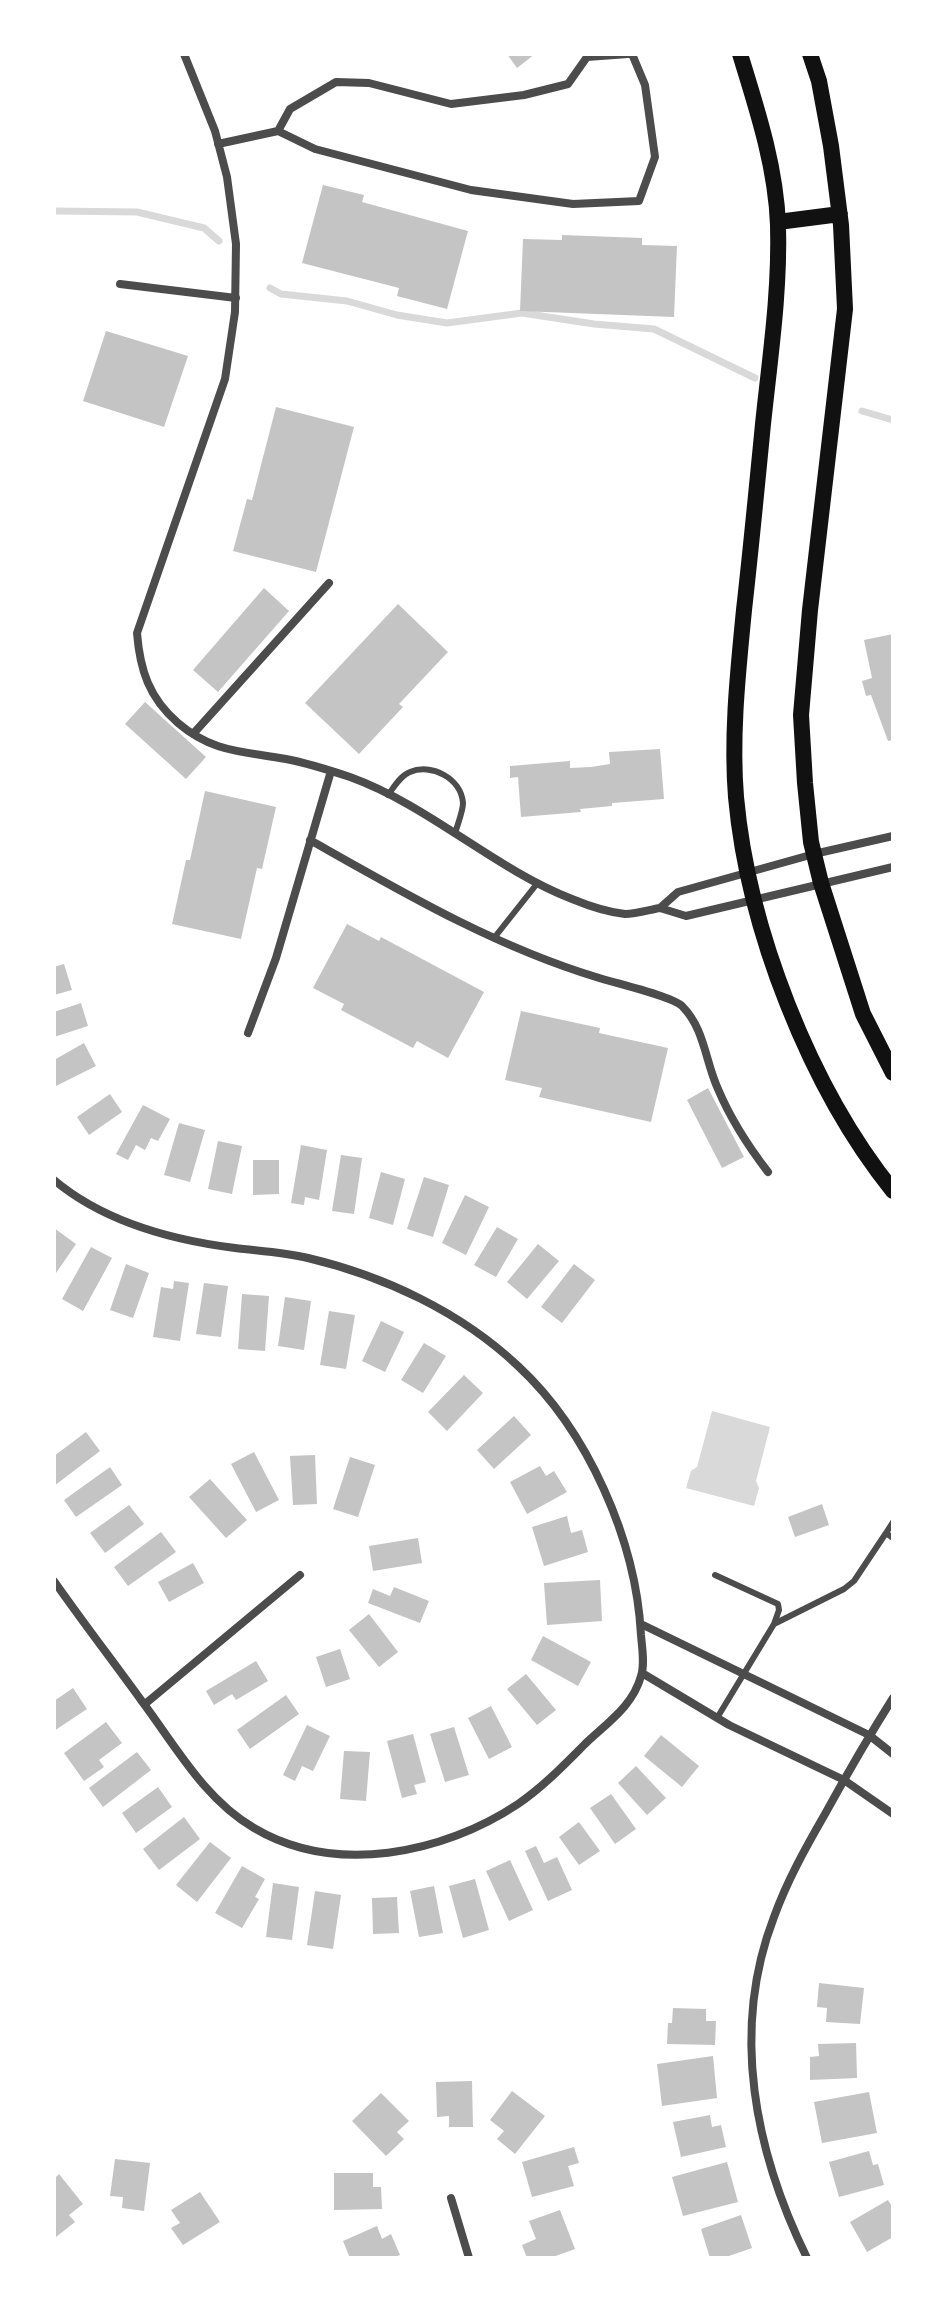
<!DOCTYPE html>
<html>
<head>
<meta charset="utf-8">
<style>
	body { margin:0 }
	#map { position:relative; width:947px; height:2312px; overflow:hidden; background:#fff; font-family:"Noto Sans",sans-serif }
	canvas { display:block }
	.frame { position:absolute; inset:0; border:56px solid #fff; pointer-events:none }
</style>
</head>
<body>
<div id="map">
<canvas width="947" height="2312"></canvas>
<div class="frame"></div>
</div>
<script>
const g = document.querySelector('canvas').getContext('2d');
g.lineJoin = 'round';
function fillPath(path, color) { g.fillStyle = color; g.fill(path, 'evenodd'); }
function strokePath(path, color, width, dash) { g.strokeStyle = color; g.lineWidth = width; g.lineCap = dash ? 'butt' : 'round'; g.setLineDash(dash || []); g.stroke(path); }
fillPath(new Path2D(`
	M712 1411 770 1427 756 1481 759 1488 754 1506 686 1488 691 1471 697 1467Z`), '#d9d9d9');
strokePath(new Path2D(`
	M54 211 137 212 204 228 219 241
	M270 288 281 294 347 301 397 315 447 323 522 313 594 324 654 329 755 378
	M862 411 893 420`), '#d9d9d9', 7);
fillPath(new Path2D(`
	M507 54H535L517 68Z
	M323 185 364 195 362 202 468 231 447 309 397 296 399 288 302 263Z
	M562 235 642 238V245L677 246 674 317 520 311 523 239 562 240Z
	M106 331 188 356 164 427 83 401Z
	M276 407 354 427 316 572 233 551 247 499 252 500Z
	M264 588 289 611 218 692 193 670Z
	M398 604 448 652 399 704 403 707 359 754 305 703Z
	M893 634V740L888 741 871 695 866 696 862 681 872 678 864 640Z
	M145 702 206 757 186 779 125 724Z
	M660 749 664 799 612 803V806L580 809 581 812 521 817 518 777 510 778V766L570 761V768L591 767 610 764 609 752Z
	M205 791 276 807 262 869 257 868 241 939 172 924 186 860H190Z
	M347 924 379 941 381 937 484 992 448 1058 417 1041 413 1048 341 1010 344 1004 313 988Z
	M64 964 72 990 54 995V967Z
	M81 1003 88 1026 54 1037V1012Z
	M521 1011 600 1028 599 1033 668 1048 651 1122 539 1097 542 1088 505 1080Z
	M84 1043 96 1066 54 1087V1060Z
	M708 1088 744 1157 722 1168 687 1100Z
	M110 1094 122 1112 89 1135 77 1117Z
	M143 1105 170 1119 158 1141 151 1138 145 1150 136 1145 128 1160 116 1154Z
	M179 1123 205 1130 190 1182 164 1175Z
	M218 1141 242 1146 232 1194 208 1189Z
	M301 1145 327 1150 319 1200 305 1197 304 1205 291 1203Z
	M341 1155 362 1158 354 1214 332 1211Z
	M253 1160H279V1194L253 1195Z
	M381 1172 405 1179 393 1225 369 1218Z
	M424 1177 449 1185 433 1237 407 1229Z
	M465 1195 489 1207 466 1255 442 1243Z
	M497 1227 518 1239 496 1277 474 1265Z
	M54 1228 76 1244 54 1276Z
	M538 1244 559 1261 527 1299 507 1282Z
	M91 1247 112 1258 83 1311 62 1299Z
	M126 1264 149 1273 133 1318 110 1310Z
	M574 1264 595 1280 562 1323 541 1307Z
	M174 1281 189 1283 180 1341 153 1337 161 1287 173 1289Z
	M204 1283 228 1286 221 1337 196 1334Z
	M242 1294 269 1296 265 1351 238 1349Z
	M285 1297 311 1301 304 1350 278 1346Z
	M329 1311 355 1315 346 1369 320 1365Z
	M381 1321 404 1332 385 1372 362 1361Z
	M424 1343 446 1356 423 1393 401 1380Z
	M464 1375 483 1393 447 1431 428 1412Z
	M514 1416 531 1435 494 1469 477 1450Z
	M86 1432 100 1451 54 1486V1456Z
	M254 1452 279 1500 256 1512 231 1464Z
	M315 1455 317 1504 293 1505 290 1456Z
	M350 1457 375 1465 358 1517 333 1509Z
	M540 1466 546 1476 554 1471 567 1492 527 1514 510 1482Z
	M110 1467 122 1485 76 1517 64 1500Z
	M210 1479 247 1520 226 1538 189 1497Z
	M822 1504 829 1525 795 1537 788 1517Z
	M129 1505 144 1524 105 1553 90 1533Z
	M567 1516 571 1533 582 1530 588 1552 544 1566 532 1527Z
	M161 1532 176 1552 128 1586 114 1567Z
	M418 1538 422 1563 373 1571 369 1546Z
	M193 1563 204 1583 169 1602 158 1582Z
	M600 1580 602 1621 547 1625 544 1583Z
	M394 1587 429 1601 420 1623 368 1603 373 1589 390 1596Z
	M369 1614 398 1652 379 1667 349 1630Z
	M543 1636 591 1662 578 1686 531 1660Z
	M340 1649 350 1679 326 1687 316 1657Z
	M256 1661 268 1681 236 1700 232 1694 214 1705 206 1691Z
	M526 1674 556 1710 537 1725 507 1689Z
	M73 1688 87 1709 54 1731V1701Z
	M286 1695 299 1714 250 1749 237 1730Z
	M491 1706 512 1747 489 1759 468 1718Z
	M106 1722 122 1743 99 1760 104 1767 84 1781 64 1753Z
	M307 1725 330 1736 313 1771 302 1766 295 1781 283 1775Z
	M454 1727 469 1775 445 1782 430 1734Z
	M413 1734 426 1782 414 1785 417 1794 402 1798 387 1741Z
	M661 1735 699 1766 682 1787 644 1756Z
	M344 1751 370 1752 366 1801 340 1799Z
	M137 1752 151 1770 103 1807 89 1788Z
	M636 1766 666 1798 647 1815 618 1783Z
	M158 1787 172 1807 136 1833 122 1813Z
	M611 1794 636 1829 615 1844 590 1808Z
	M184 1817 200 1839 159 1870 143 1849Z
	M579 1822 600 1851 579 1865 559 1837Z
	M210 1842 231 1858 197 1902 176 1885Z
	M536 1846 544 1863 557 1857 572 1890 548 1901 525 1851Z
	M510 1860 533 1910 509 1921 486 1871Z
	M242 1866 265 1879 255 1897 259 1899 242 1928 215 1913Z
	M475 1879 489 1930 463 1938 449 1886Z
	M273 1883 299 1887 292 1940 266 1937Z
	M434 1886 443 1933 419 1937 410 1891Z
	M315 1891 341 1895 333 1949 307 1945Z
	M397 1897 399 1933 373 1934 372 1898Z
	M819 1983 864 1988 860 2024 826 2022 827 2008 817 2007Z
	M673 2008 706 2009V2021H716L715 2045 667 2044 668 2023H672Z
	M856 2043 857 2078 810 2080V2057L819 2056 818 2044Z
	M713 2056 717 2098 662 2106 657 2064Z
	M472 2081 473 2127H449V2116L437 2117 436 2082Z
	M512 2091 545 2116 515 2154 497 2139 504 2131 490 2120Z
	M869 2092 877 2133 822 2143 814 2102Z
	M381 2093 409 2121 397 2132 404 2139 386 2156 352 2121Z
	M710 2115 712 2127 721 2125 726 2147 681 2157 673 2122Z
	M574 2147 579 2163 568 2166 574 2186 532 2197 522 2162Z
	M869 2151 873 2165 878 2164 884 2185 839 2197 829 2162Z
	M115 2159 150 2163 144 2211 122 2208 123 2197 110 2196Z
	M727 2162 738 2202 683 2216 672 2177Z
	M334 2173H373V2187H381L382 2209 334 2210Z
	M59 2174 83 2204 69 2215 75 2222 56 2237 54 2179Z
	M200 2192 220 2222 183 2245 171 2228 180 2223 171 2210Z
	M888 2200 893 2208V2237L867 2252 850 2222Z
	M560 2210 575 2249 550 2258H527L522 2245 536 2239 529 2221Z
	M741 2215 752 2248 723 2258H710L701 2229Z
	M377 2226 382 2239 391 2234 400 2255 392 2258H350L343 2241Z`), '#c4c4c4');
strokePath(new Path2D(`
	M388 795C394 787 401 775 410 772 431 763 461 778 463 803 463 812 457 825 455 834
	M494 938 536 885
	M893 1522 886 1533 893 1538
	M715 1575 778 1604 779 1610 774 1624
	M717 1718 774 1624 844 1589 854 1581 886 1533`), '#4c4c4c', 6);
strokePath(new Path2D(`
	M184 54 215 131 227 177 236 244 235 312 225 379 137 633C140 670 149 698 178 723 213 753 243 751 286 759 307 763 329 770 350 777 430 806 493 868 572 899 589 906 606 912 625 914 636 914 649 910 660 908
	M628 54 587 57 568 84 524 95 451 104 369 83 336 82 290 109 278 131 315 149 471 190 573 204 639 201 655 157 645 85 632 54
	M218 144 278 131
	M120 284 236 298
	M193 734 329 583
	M893 836 814 854 678 892 660 908 686 916 893 867
	M310 840C402 892 494 946 596 977 614 983 672 996 682 1006 705 1029 705 1061 718 1089 731 1120 748 1146 768 1172
	M248 1033 276 958 331 771
	M54 1180C104 1222 171 1240 235 1248 260 1251 284 1252 308 1258 384 1276 461 1312 518 1366 588 1431 636 1540 641 1635 642 1648 645 1664 641 1676 633 1706 607 1723 585 1744 564 1765 543 1787 518 1804 443 1854 335 1876 254 1828 204 1799 175 1745 141 1700 112 1660 82 1621 54 1581
	M641 1624 869 1735 893 1754
	M642 1673 729 1725 844 1780 893 1814
	M145 1704 300 1575
	M451 2198 469 2258
	M807 2258C755 2152 730 2031 774 1917 787 1881 806 1847 825 1814 847 1774 869 1736 893 1698`), '#4c4c4c', 8);
strokePath(new Path2D(`
	M740 54C757 109 776 167 778 225 780 292 770 357 763 424 757 486 751 548 744 610 738 672 731 735 736 797 748 929 810 1088 893 1191
	M810 54 819 81 831 146 841 225 845 309 810 610 801 715 805 783 811 842 821 883 863 1014 893 1073
	M778 222 840 214`), '#111', 16);
</script>
</body>
</html>
